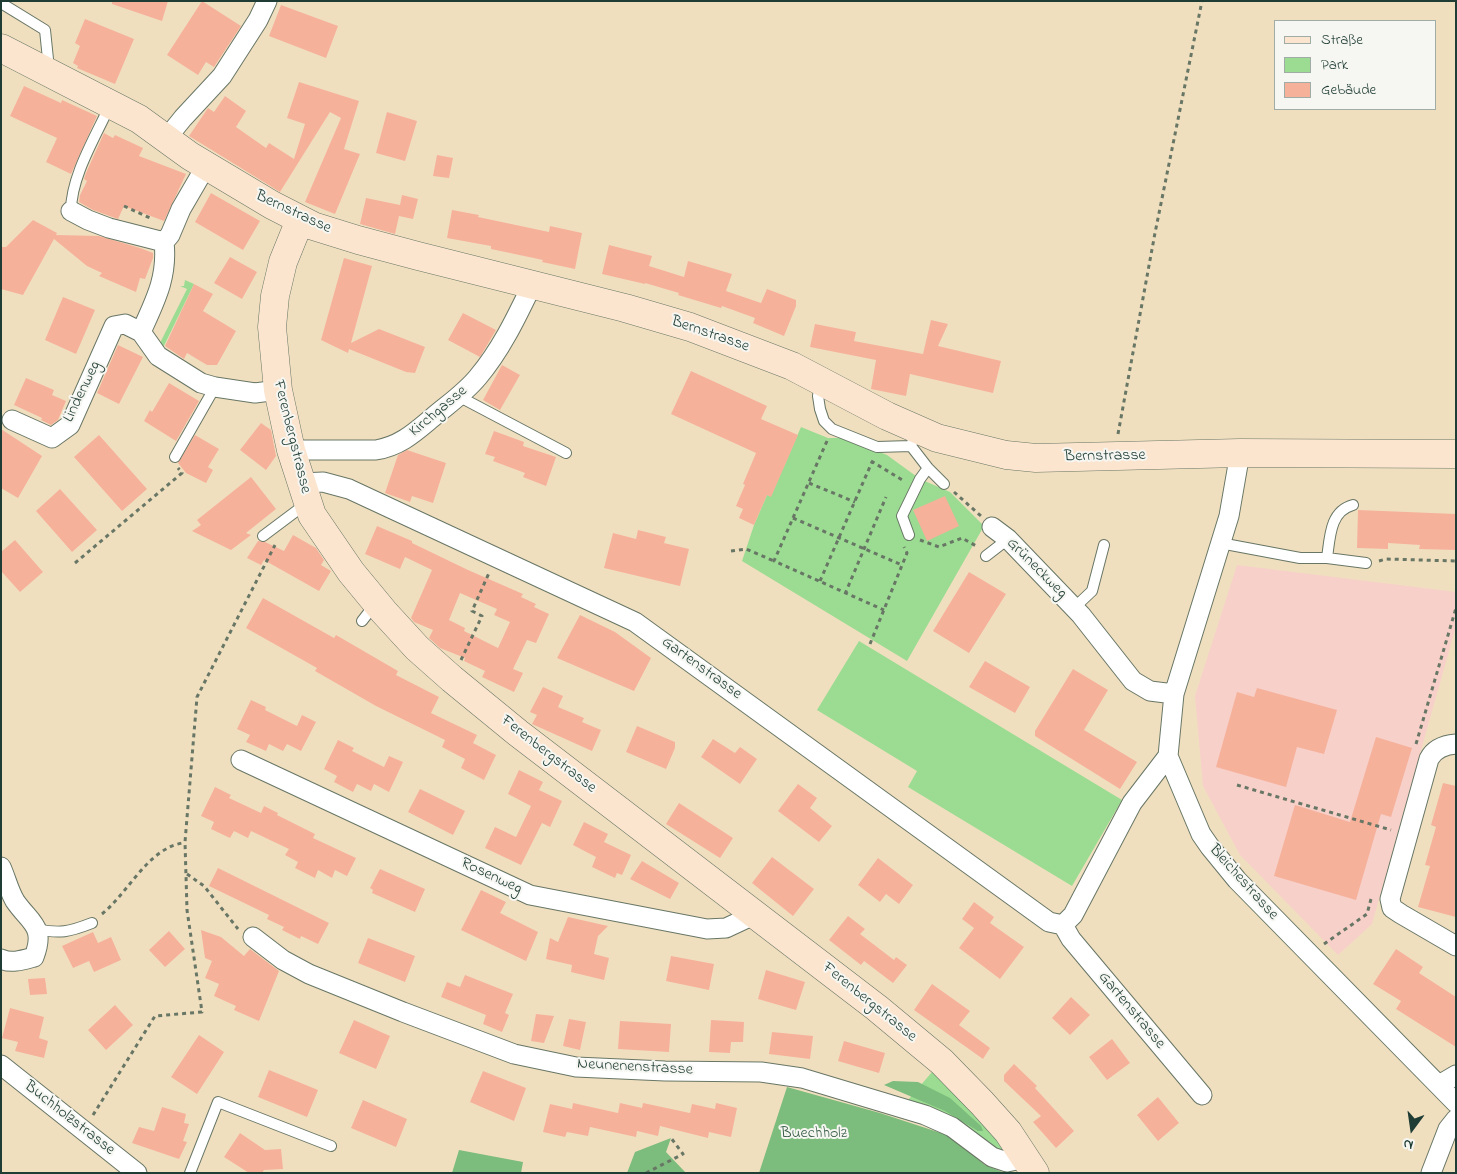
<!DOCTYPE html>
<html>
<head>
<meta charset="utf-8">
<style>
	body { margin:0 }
	#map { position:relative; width:1457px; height:1174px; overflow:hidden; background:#f0dfbf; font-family:"Indie Flower",sans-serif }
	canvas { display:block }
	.frame { position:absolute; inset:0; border:2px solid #1f3d34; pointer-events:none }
	.legend { position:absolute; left:1274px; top:20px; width:162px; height:90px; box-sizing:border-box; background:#f6f6f2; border:1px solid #a0aca6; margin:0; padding:6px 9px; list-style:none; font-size:15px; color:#1f3d34 }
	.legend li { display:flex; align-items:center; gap:10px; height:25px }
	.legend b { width:25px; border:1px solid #a0aca6 }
	.north { position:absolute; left:1387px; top:1104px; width:50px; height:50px; -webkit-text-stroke:4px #f6f6f2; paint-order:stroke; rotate:194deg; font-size:14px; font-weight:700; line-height:20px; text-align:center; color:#1f3d34 }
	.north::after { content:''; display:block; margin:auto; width:18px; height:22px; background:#1f3d34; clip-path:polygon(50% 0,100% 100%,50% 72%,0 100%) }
</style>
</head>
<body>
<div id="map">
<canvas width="1457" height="1174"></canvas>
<div class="frame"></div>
<ul class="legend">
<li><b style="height:6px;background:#fce5cf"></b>Straße</li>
<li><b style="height:14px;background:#9bdc92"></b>Park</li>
<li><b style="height:14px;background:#f6b19b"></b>Gebäude</li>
</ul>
<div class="north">N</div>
</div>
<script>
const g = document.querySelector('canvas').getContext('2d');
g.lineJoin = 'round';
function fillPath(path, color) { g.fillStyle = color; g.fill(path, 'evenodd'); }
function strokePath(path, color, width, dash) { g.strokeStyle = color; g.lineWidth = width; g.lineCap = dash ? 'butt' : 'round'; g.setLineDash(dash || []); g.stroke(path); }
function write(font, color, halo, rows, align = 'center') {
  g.font = font + ' "Indie Flower",sans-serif'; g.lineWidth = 4; g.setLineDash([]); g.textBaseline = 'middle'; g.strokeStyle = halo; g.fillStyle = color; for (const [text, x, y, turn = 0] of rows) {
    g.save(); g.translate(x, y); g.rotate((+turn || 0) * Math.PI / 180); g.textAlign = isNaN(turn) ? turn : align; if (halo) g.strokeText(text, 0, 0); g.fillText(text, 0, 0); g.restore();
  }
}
fillPath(new Path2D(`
	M1237 565 1456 592V626L1372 924 1338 955 1240 855 1203 786 1195 696Z`), '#f7d0c9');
fillPath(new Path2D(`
	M185 280 194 284 161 352 158 347 187 289 180 286H184Z
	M801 427 828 438H845L887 455 920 479 950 492 984 526 907 661 742 561 754 525 767 495 771 496Z
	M859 641 1122 800 1072 886 908 787 917 771 817 710Z
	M932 1072 978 1118 1008 1152 1002 1153 908 1100Z`), '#9bdc92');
fillPath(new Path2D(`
	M893 1081 918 1082 950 1098 981 1126 983 1131H978L945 1111 884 1085Z
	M787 1087 880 1113 950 1136 985 1165 1005 1173H759Z
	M671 1138 666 1152 686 1173H627L635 1152Z
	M459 1150 523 1162 521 1173H452Z`), '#7cbc7c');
fillPath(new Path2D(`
	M112 1H168L162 21 112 4Z
	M202 1 241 26 214 67 206 62 198 75 167 55Z
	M281 5 338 26 326 58 269 36Z
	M85 19 134 39 115 84 77 68 78 66 73 63 80 46 75 43Z
	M299 82 359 101 344 149 360 154 335 214 305 202 341 118 330 112 280 192 189 136 208 108 214 112 225 96 246 111 236 127 266 148 269 143 294 159 305 124 287 118Z
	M24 86 61 103 62 100 97 116 71 174 46 162 57 138 10 116Z
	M387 112 417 121 405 161 376 153Z
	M104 133 113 138 115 135 143 148 139 156 186 174 164 221 124 206 118 219 93 210 79 202 80 195 87 181 84 179 86 173Z
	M437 155 453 158 449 178 433 176Z
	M211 193 260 221 243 250 195 222Z
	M402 195 418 199 413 219 399 216 395 234 360 224 366 198 400 205Z
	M452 210 479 215 478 217 549 232 550 226 582 233 575 269 542 262 543 260 491 249V246L447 238Z
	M33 220 57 233 56 235 99 236 140 248 153 253V258L145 279 140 278 136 292 99 276 102 273 87 266 54 239 23 295 1 289V247H6Z
	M609 245 652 256 649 266 684 277 688 261 732 274 726 291 761 303 767 289 796 300V306L784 336 753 323 755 318 722 306 721 308 678 295 679 293 645 283V284L602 274Z
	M230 257 257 272 242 299 214 283Z
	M344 258 372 266 351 343 379 329 425 347 415 373 406 372 349 349 348 353 321 340Z
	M194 284 213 294 203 311 236 331 217 365H207L187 353 184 359 165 346Z
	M63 297 95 310 76 354 45 340Z
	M463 313 496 330 480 357 448 340Z
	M931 320 948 324 938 346 1001 361 993 393 910 374 906 396 871 389 876 360 810 347 815 324 856 332 854 341 923 354Z
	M118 345 143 357 119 404 97 393Z
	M502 365 520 375 500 410 483 400Z
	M691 371 767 406 761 419 798 435 771 497 767 495 754 525 739 518 743 509 736 506 745 485 743 484 756 453 671 414Z
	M26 378 54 390 52 395 66 401 58 420 51 425 41 420 42 418 14 405Z
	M169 383 199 401 176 441 144 421 150 410 152 412Z
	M261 423 271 430 276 456 266 470 240 450Z
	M1 429 42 456 18 498 1 488Z
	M494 431 524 442 523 446 556 457 546 486 523 477 525 473 493 461 495 457 485 454Z
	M99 435 147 489 122 511 74 457Z
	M195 435 219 449 208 467 213 470 206 483 186 473 178 463Z
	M407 450 446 463 433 503 412 496 410 502 385 493 398 455Z
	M251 477 276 509 246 533 251 535 231 550 192 531 201 525 197 520Z
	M60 489 97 530 72 552 36 511Z
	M945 496 959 526 927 541 913 510Z
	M1358 510 1456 514V550L1419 549 1420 545 1388 543V549L1357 548Z
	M377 526 412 541V543L468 570 523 594 521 597 536 604 534 607 549 614 536 643 527 640 513 669 523 673 514 692 482 677 485 671 464 661 465 658 440 648 429 638 433 630 414 622 411 618 432 570 405 557 400 569 365 554ZM460 593 497 609 494 615 510 622 498 648 464 631 465 628 449 620Z
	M638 530 666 537 664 543 689 549 680 586 604 568 613 533 636 539Z
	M293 535 316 548 324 560 321 565 331 571 319 591 264 560 261 565 247 558 258 541 265 542 284 551Z
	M15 540 43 572 20 592 1 571V552Z
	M969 572 1006 594 969 653 933 631Z
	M263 598 334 638 336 635 398 671 396 675 439 697 431 713 477 735 473 743 496 755 484 780 461 768 465 759 442 747 445 740 376 706 315 671 317 668 246 628Z
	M580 615 615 632 651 658 634 691 557 658Z
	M985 661 1030 687 1015 713 969 687Z
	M1073 669 1108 690 1084 730 1137 762 1120 789 1035 736V731Z
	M543 687 563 696 558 707 584 718 582 722 601 730 592 751 532 724 537 715 530 712Z
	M1257 688 1337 710 1324 754 1297 747 1286 787 1216 767 1237 692 1254 697Z
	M251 700 266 707 265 710 297 726 302 715 316 722 301 751 287 744 283 751 269 744 266 751 246 742 250 735 237 729Z
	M637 726 675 742V748L666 769 626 752Z
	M1376 737 1412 748 1391 817 1381 814 1356 900 1274 876 1295 805 1350 822Z
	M713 739 735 753 740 747 757 759 740 784 701 757Z
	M338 740 354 748 352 751 384 767 389 756 403 762 389 792 374 784 371 791 357 784 353 792 334 782 337 776 324 769Z
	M519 770 543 782 539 790 562 801 550 827 542 823 521 865 485 848 495 827 516 837 531 806 508 794Z
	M1443 783 1456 786V917L1418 907 1430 866 1425 865 1436 827 1431 825Z
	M798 784 817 798 810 808 832 826 819 842 778 811Z
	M215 787 231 795 229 798 261 813 264 806 278 813 277 815 315 834 313 838 356 858 347 876 335 870 332 878 318 870 315 878 295 868 298 862 285 855 289 849 251 831 248 838 234 831 230 838 211 829 214 822 201 816Z
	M420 789 465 811 453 835 408 812Z
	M679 803 733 838 720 858 666 824Z
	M584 822 608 834 604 842 631 855 622 875 617 873 615 878 592 867 596 857 573 845Z
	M772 857 814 889 793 916 752 883Z
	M878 858 913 885 899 904 886 894 880 902 858 885Z
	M642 861 679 883 670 899 630 879Z
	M218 868 329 923 318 944 301 936 300 939 282 930 284 927 267 919 269 915 209 886Z
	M380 869 425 889 415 912 372 893 373 890 370 888Z
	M481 890 506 902 500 913 538 932 526 961 461 930Z
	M974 902 994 917 990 923 1024 947 1000 979 959 948 974 928 962 919Z
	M848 916 865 929 860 934 894 960 896 957 907 965 893 983 864 961 861 965 829 940Z
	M568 917 608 926 598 936 594 954 609 958 604 980 571 972 572 965 546 959 550 938 558 942Z
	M201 930 221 937 244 956 250 949 279 971 259 1021 234 1010 236 1006 214 996 219 984 205 978 212 961 205 958Z
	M169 931 185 949 165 967 149 950Z
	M93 932 98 943 111 937 121 960 94 972 89 961 73 968 62 946Z
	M368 938 415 956 405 982 358 963Z
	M1396 949 1423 967 1419 973 1456 997V1047L1396 1009 1401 1001 1373 984Z
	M671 956 714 964 709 990 666 981Z
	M766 970 805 982 796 1010 758 999Z
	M465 975 513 994 505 1013 509 1015 502 1032 483 1024 486 1015 441 997 447 982 460 987Z
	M45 978 47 994 30 995 28 979Z
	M932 984 970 1011 959 1025 990 1048 983 1059 914 1010Z
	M1071 997 1090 1015 1070 1035 1052 1018Z
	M115 1005 133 1025 106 1050 88 1030Z
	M10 1008 44 1017 39 1038 48 1041 44 1058 15 1051 18 1042 2 1038Z
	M536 1014 554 1016 544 1043 531 1041Z
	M569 1019 586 1022 580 1050 563 1046Z
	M354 1020 390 1036 376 1069 339 1053Z
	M711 1020 744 1022 743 1042H731L730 1053 709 1052Z
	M620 1021 671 1024 669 1052 618 1049Z
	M772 1032 813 1036 810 1059 769 1054Z
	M199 1035 224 1052 197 1094 171 1077Z
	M1112 1039 1130 1063 1107 1080 1089 1057Z
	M844 1041 885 1053 879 1073 838 1061Z
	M1014 1064 1037 1086 1035 1088 1074 1131 1056 1148 1033 1122 1041 1116 1004 1081V1075Z
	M269 1070 318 1090 307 1117 258 1097Z
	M483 1071 526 1088 514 1121 470 1102Z
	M1158 1097 1179 1123 1158 1141 1137 1115Z
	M363 1100 407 1119 396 1147 351 1128Z
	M573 1103 618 1113 620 1103 642 1108 643 1103 690 1113 692 1104 715 1109 716 1103 737 1108 731 1137 709 1132 708 1138 660 1126 658 1136 637 1131 636 1137 590 1127 588 1136 567 1132 565 1137 543 1132 550 1104 572 1109Z
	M162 1107 186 1114 184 1123 189 1124 183 1141 187 1142 179 1159 132 1143 139 1127 154 1131Z
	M240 1133 265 1150 281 1149 283 1169 264 1170 262 1173H249L224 1157Z`), '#f6b19b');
const lane = new Path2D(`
	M1 3 45 30 49 69
	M71 211C71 176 96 136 110 105
	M820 382 818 396 820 409 824 421 832 429 877 447 911 446
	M458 396 566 453
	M913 440 911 446 928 468 944 484
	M175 457 215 387
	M909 535 902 516 920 479 928 468
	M263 536 307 503
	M1220 543 1300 558H1327L1366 563
	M986 556 1008 539
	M1327 558C1330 537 1330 511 1353 505
	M1074 608 1092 591 1104 545
	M362 621 376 603
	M36 929C60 934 69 932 92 923
	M190 1173 218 1102 331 1146`);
const street = new Path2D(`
	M166 139 183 118 222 76 258 20 267 1
	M71 211 88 220 109 228 164 242
	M164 242C168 277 155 301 141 332L158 356 201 383 215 387 255 393 278 390
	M164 242 170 235 181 209 206 166
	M12 420 52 438 70 425 114 326 125 324 141 332
	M291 450H376C400 446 414 433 432 418 447 405 465 393 478 377 501 350 517 316 532 285
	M1240 453 1229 516 1174 694 1168 756 1201 834 1210 847 1237 880 1456 1103
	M301 483 323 482 349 489 635 622 1049 922 1063 925 1073 915 1132 803 1168 756
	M992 527 1008 539 1081 615 1133 681 1150 691 1174 694
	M1456 744C1444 745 1434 749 1429 759L1390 899 1392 908 1401 914 1456 946
	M241 760 530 895 707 929 726 928 756 914
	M1 867C6 878 9 891 15 901 30 923 46 926 34 957 23 960 11 964 1 959
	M1063 925 1071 939 1202 1095
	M253 937 283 960 309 974 403 1012 514 1054 576 1067 665 1071 761 1072 802 1078 925 1115 952 1127 992 1157 1007 1162 1026 1158
	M1 1065 137 1173
	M1439 1085 1456 1075
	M1431 1173 1448 1129 1456 1119`);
const secondary = new Path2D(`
	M1 48 139 119 190 156 272 205 313 226 358 240 418 256 625 308 690 327 792 366 887 416 937 438 1006 455 1036 458 1240 453 1456 454
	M300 220 283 262 275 296 272 327 278 390 291 450 312 515 351 572 384 612 417 648 452 679 518 733 877 1008 942 1062 982 1103 1008 1132 1035 1173`);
strokePath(lane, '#687665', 12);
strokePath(street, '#687665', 21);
strokePath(secondary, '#687665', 29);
strokePath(new Path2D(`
	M124 206 150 218
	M1118 434 1155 233 1202 1
	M827 441 774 561 884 610
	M871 461 904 481
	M809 483 855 502
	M954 492 981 516
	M793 518 902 565
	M920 540 939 547 962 538 978 547
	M731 551 746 549 774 561
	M1379 561 1386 559 1456 561
	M75 563 182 473 178 468
	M820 581 872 462
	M845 594 886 497
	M870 644 907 553 904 547
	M461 660 482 616 472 611 489 573
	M1416 744 1456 608
	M1237 785 1391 830
	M187 874 204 886 238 929
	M102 914C125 895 141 863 166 849 172 845 179 844 185 842
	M1324 944 1367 914 1371 899
	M93 1115 155 1016 202 1012 187 910 185 842 197 697 275 545
	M646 1173 683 1154 671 1138`), '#687665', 3, [4, 4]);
strokePath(lane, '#fff', 10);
strokePath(street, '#fff', 19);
strokePath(secondary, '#fce5cf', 28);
write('16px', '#1f3d34', '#f6f6f2', [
	["Bernstrasse",293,213,25],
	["Bernstrasse",710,335,19],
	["Lindenweg",83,392,-64],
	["Kirchgasse",439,412,-40],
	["Ferenbergstrasse",291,437,76],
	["Bernstrasse",1105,457,-1],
	["Grüneckweg",1036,569,45],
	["Gartenstrasse",701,669,36],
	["Ferenbergstrasse",548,755,38],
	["Rosenweg",491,877,25],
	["Bleichestrasse",1243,883,48],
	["Ferenbergstrasse",869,1003,39],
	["Gartenstrasse",1131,1011,50],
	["Neunenenstrasse",635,1068,3],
	["Buchholzstrasse",69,1119,38]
]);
write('16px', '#385d47', '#f6f6f2', [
	["Buechholz",814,1134]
]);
</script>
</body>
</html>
